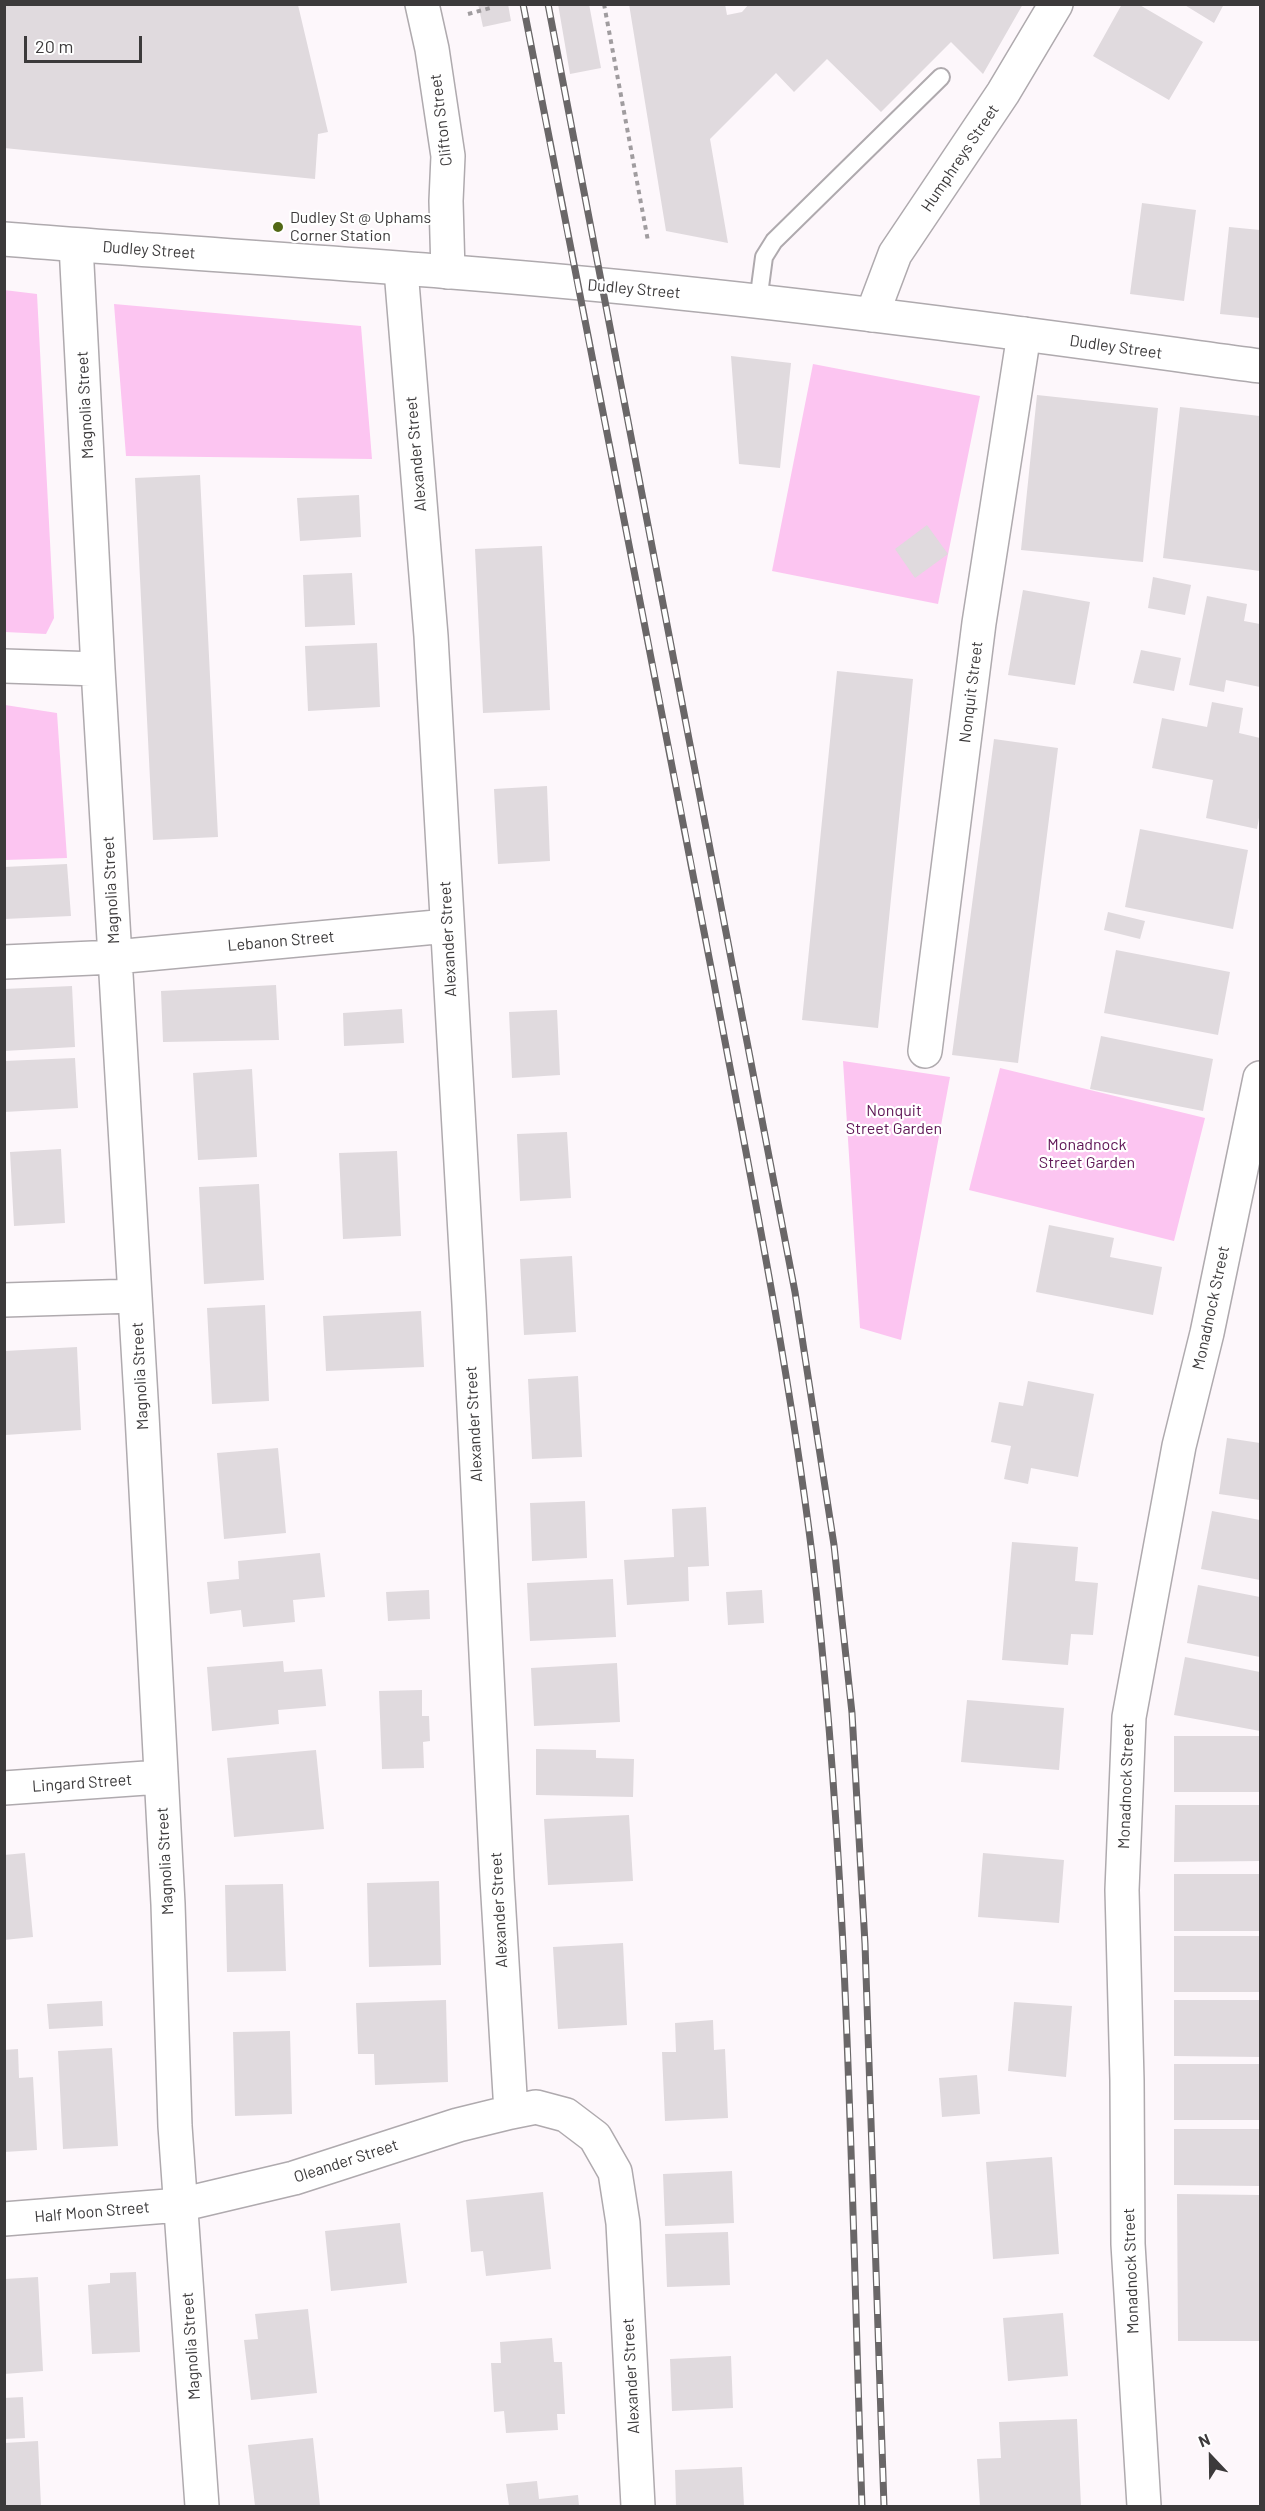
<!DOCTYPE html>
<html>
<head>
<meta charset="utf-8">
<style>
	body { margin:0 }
	#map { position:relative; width:1265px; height:2511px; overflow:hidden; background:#fdf7fb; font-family:Barlow,sans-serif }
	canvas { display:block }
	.frame { position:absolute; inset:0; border:6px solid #3c3a3b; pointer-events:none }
	.north { position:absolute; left:1181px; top:2427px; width:60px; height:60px; -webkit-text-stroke:4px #fff; paint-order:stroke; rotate:338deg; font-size:16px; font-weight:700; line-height:24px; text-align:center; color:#3c3a3b }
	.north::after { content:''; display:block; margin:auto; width:21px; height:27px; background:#3c3a3b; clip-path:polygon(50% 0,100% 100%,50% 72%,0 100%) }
	.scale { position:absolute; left:24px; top:36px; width:118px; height:27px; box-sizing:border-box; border:3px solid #3c3a3b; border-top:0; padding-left:8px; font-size:18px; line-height:21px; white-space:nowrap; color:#3c3a3b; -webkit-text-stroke:4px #fff; paint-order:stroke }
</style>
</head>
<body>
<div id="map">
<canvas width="1265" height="2511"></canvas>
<div class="frame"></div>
<div class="north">N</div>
<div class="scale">20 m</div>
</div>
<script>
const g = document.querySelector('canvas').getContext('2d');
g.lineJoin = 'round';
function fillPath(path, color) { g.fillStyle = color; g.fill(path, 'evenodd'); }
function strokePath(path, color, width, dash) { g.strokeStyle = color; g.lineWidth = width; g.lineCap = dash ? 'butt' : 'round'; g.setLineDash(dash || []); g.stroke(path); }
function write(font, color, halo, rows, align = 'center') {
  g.font = font + ' Barlow,sans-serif'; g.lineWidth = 4.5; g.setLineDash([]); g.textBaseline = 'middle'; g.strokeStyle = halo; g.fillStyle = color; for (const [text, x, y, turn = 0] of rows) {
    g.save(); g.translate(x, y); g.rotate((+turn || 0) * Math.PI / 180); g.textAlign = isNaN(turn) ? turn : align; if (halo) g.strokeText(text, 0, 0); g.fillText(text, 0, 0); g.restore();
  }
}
fillPath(new Path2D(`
	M4 290 37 294 54 618 46 634 5 632Z
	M114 304 361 326 372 459 126 456Z
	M813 364 980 396 938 604 772 571Z
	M5 705 57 713 67 858 5 860Z
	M843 1061 950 1077 901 1340 860 1328Z
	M1000 1068 1205 1118 1174 1241 969 1190Z`), '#fcc5f1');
fillPath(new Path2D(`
	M478 4H508L511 21 483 27Z
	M558 4H589L601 68 570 74Z
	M629 4H725L727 15 742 12 749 4H1023L983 74 951 42 881 112 827 59 794 92 776 73 710 139 728 243 666 231Z
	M1122 4H1138L1203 42 1169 100 1093 56Z
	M1183 4H1224L1214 23Z
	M4 5H298L328 132 318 134 315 179 4 148Z
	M1142 203 1196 210 1184 301 1130 294Z
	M1229 227 1260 230V318L1220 314Z
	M731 356 791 363 780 468 739 464Z
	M1037 395 1158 408 1143 562 1021 550Z
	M1180 407 1260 416V571L1163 558Z
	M200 475 218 837 153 840 135 478Z
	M359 495 361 537 300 541 297 498Z
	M927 525 948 554 915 578 895 549Z
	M542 546 550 710 483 713 475 549Z
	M352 573 355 625 305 627 303 575Z
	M1153 577 1191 585 1185 615 1148 608Z
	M1023 590 1090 602 1075 685 1008 675Z
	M1207 596 1247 604 1244 621 1260 624V687L1226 680 1224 692 1189 685Z
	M377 643 380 707 308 711 305 646Z
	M1141 650 1181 658 1174 691 1133 683Z
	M837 671 913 679 878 1028 802 1020Z
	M1212 702 1243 708 1239 733 1260 738V812L1257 829 1206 818 1213 780 1152 768 1162 718 1207 727Z
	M994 739 1058 748 1018 1063 952 1055Z
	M547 786 550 861 498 864 494 789Z
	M1140 829 1248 850 1233 929 1125 907Z
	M67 864 71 916 4 919V867Z
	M1108 912 1145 921 1140 939 1104 930Z
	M1116 950 1230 972 1218 1035 1104 1013Z
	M276 985 279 1040 163 1042 161 991Z
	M72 986 75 1047 4 1051V989Z
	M402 1009 404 1043 344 1046 343 1013Z
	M557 1010 560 1075 512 1078 509 1012Z
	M1101 1036 1213 1059 1203 1111 1090 1089Z
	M75 1058 78 1108 4 1112V1061Z
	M252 1069 257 1157 198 1160 193 1073Z
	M567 1132 571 1198 520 1201 517 1134Z
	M61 1149 65 1223 14 1226 10 1152Z
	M397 1151 401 1236 343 1239 339 1153Z
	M259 1184 264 1280 204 1284 199 1187Z
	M1049 1225 1114 1238 1110 1257 1162 1267 1153 1315 1036 1292Z
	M572 1256 576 1332 524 1335 520 1259Z
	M265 1305 269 1401 212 1404 207 1308Z
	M421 1311 424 1367 326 1371 323 1316Z
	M77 1347 81 1430 5 1435V1351Z
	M578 1376 582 1457 532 1459 528 1379Z
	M1028 1381 1094 1394 1078 1477 1031 1468 1028 1484 1004 1479 1011 1446 991 1442 999 1402 1023 1406Z
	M1227 1438 1260 1443V1500L1219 1494Z
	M278 1448 286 1533 224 1539 217 1453Z
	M585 1501 587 1558 532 1561 530 1503Z
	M706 1507 709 1566 688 1567 689 1601 627 1605 624 1560 674 1557 672 1509Z
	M1212 1511 1260 1520V1580L1201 1569Z
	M1012 1542 1078 1547 1075 1581 1098 1583 1093 1635 1071 1634 1068 1665 1002 1660Z
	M320 1553 325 1597 293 1600 295 1622 243 1627 241 1610 210 1614 207 1582 239 1579 238 1561Z
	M613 1579 616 1637 530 1641 527 1583Z
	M1198 1585 1260 1597V1657L1187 1643Z
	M429 1590 430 1619 388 1621 386 1592Z
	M762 1590 764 1623 728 1625 726 1592Z
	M1185 1657 1260 1672V1731L1174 1715Z
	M283 1661 284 1672 322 1669 326 1706 278 1710 279 1724 212 1731 207 1667Z
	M617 1663 620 1722 534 1726 531 1668Z
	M422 1690V1716H429L430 1741 423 1742 424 1768 382 1769 379 1691Z
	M967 1700 1064 1708 1059 1770 961 1762Z
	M1174 1736H1260V1792H1174Z
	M536 1749 596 1750V1758L634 1759 633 1797 536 1795Z
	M316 1750 324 1829 234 1837 227 1758Z
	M1175 1805H1260V1861L1174 1862Z
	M629 1815 633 1881 548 1885 544 1819Z
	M25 1853 33 1937 4 1940V1855Z
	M983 1853 1064 1860 1059 1923 978 1917Z
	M1174 1874H1260V1931H1174Z
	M439 1881 441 1965 369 1967 367 1883Z
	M283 1884 286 1971 227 1972 225 1885Z
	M1174 1936H1260V1992H1174Z
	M623 1943 627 2025 558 2029 553 1947Z
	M446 2000 448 2082 375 2085 374 2054H358L356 2003Z
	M1174 2000H1260V2057L1174 2056Z
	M102 2001 103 2026 49 2029 47 2004Z
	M1014 2002 1072 2006 1066 2077 1008 2071Z
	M713 2020 714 2050 725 2049 728 2118 665 2121 662 2052H676L675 2023Z
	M290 2031 292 2114 235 2116 233 2032Z
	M112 2048 118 2146 63 2149 58 2051Z
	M18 2049 19 2078 33 2077 37 2150 4 2152V2050Z
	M1174 2064H1260V2120H1174Z
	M977 2075 980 2114 942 2117 939 2078Z
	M1174 2129H1260V2186L1174 2185Z
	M1052 2157 1059 2254 993 2259 986 2162Z
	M732 2171 734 2223 665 2226 663 2174Z
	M543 2192 551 2269 486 2276 483 2251 471 2252 466 2200Z
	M1177 2194 1260 2195 1259 2341H1178Z
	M400 2223 407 2283 331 2291 325 2231Z
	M728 2232 730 2285 667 2287 665 2234Z
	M136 2272 140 2352 92 2354 88 2285 110 2283V2273Z
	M38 2277 43 2371 4 2374 5 2279Z
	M308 2309 317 2393 251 2400 244 2340 258 2339 255 2314Z
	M1063 2313 1068 2376 1008 2381 1003 2318Z
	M552 2338 554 2362H562L565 2414H557L558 2430 506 2433 504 2411 494 2412 491 2363H501L500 2342Z
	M731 2356 733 2408 672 2411 670 2359Z
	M23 2397 25 2438 4 2439V2398Z
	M1077 2419 1081 2506H980L977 2459 1001 2458 999 2422Z
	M313 2438 320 2506H255L248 2445Z
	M38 2441 41 2506H4V2443Z
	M742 2467 744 2506H676L675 2470Z
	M537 2481 539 2499 578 2495 579 2506H509L506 2484Z`), '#e0dade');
const lane = new Path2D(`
	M758 302 764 257 774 241 941 77`);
const street = new Path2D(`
	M422 4 432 49 448 156 446 201 448 272
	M76 245 98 669 142 1415 168 1904 175 2126 202 2506
	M401 270 431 636 469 1304 497 1879 511 2112 536 2107 566 2115 595 2137 615 2172 623 2223 638 2506
	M872 315 895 254 1003 93 1056 4
	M4 666 98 669
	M4 962 115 957 447 926
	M925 1051 979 623 1024 334
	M4 1300 135 1296
	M4 1788 160 1777
	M4 2219 180 2205 294 2178 458 2125 511 2112
	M1144 2506 1128 2244 1127 2080 1122 1890 1129 1717 1179 1446 1207 1333 1260 1078`);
const secondary = new Path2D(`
	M4 239C230 257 456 269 681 293 875 313 1068 340 1260 366`);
strokePath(lane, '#afaaae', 20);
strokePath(street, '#afaaae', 36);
strokePath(secondary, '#afaaae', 36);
strokePath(new Path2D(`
	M604 4 648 241
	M468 14 494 7`), '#a09c9f', 4, [4.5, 4.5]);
strokePath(lane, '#fff', 16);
strokePath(street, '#fff', 33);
strokePath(secondary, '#fff', 33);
const rail = new Path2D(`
	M523 4C586 329 651 653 713 978 749 1169 788 1361 812 1554 849 1870 851 2189 862 2506
	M548 4 795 1292 834 1545 852 1713 865 1944 884 2506`);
strokePath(rail, '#6a6768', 7);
strokePath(rail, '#fff', 4.5, [14]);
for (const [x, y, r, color] of [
	[278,227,6,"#526815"]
]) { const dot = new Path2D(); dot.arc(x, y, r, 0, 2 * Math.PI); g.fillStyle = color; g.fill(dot); strokePath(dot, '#fff', 2); }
write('16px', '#3c3a3b', '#fff', [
	["Clifton Street",441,120,-97],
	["Humphreys Street",960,158,-56],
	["Dudley Street",149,250,4],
	["Dudley Street",634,289,5],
	["Dudley Street",1116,347,8],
	["Magnolia Street",85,405,-93],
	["Alexander Street",416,454,-95],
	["Nonquit Street",971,692,-83],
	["Magnolia Street",111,890,-93],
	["Alexander Street",448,939,-93],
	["Lebanon Street",281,941,-5],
	["Monadnock Street",1211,1308,-78],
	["Magnolia Street",140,1376,-93],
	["Alexander Street",474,1424,-93],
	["Lingard Street",82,1783,-4],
	["Monadnock Street",1126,1786,-88],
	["Magnolia Street",165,1861,-93],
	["Alexander Street",499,1910,-93],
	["Oleander Street",346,2161,-18],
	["Half Moon Street",92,2212,-5],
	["Monadnock Street",1131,2271,-92],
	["Magnolia Street",191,2346,-94],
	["Alexander Street",631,2376,-93]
]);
write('16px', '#3c3a3b', '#fff', [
	["Dudley St @ Uphams",290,218],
	["Corner Station",290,236]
], 'left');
write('16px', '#5f1656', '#fff', [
	["Nonquit",894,1111],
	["Street Garden",894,1129],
	["Monadnock",1087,1145],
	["Street Garden",1087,1163]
]);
</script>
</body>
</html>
